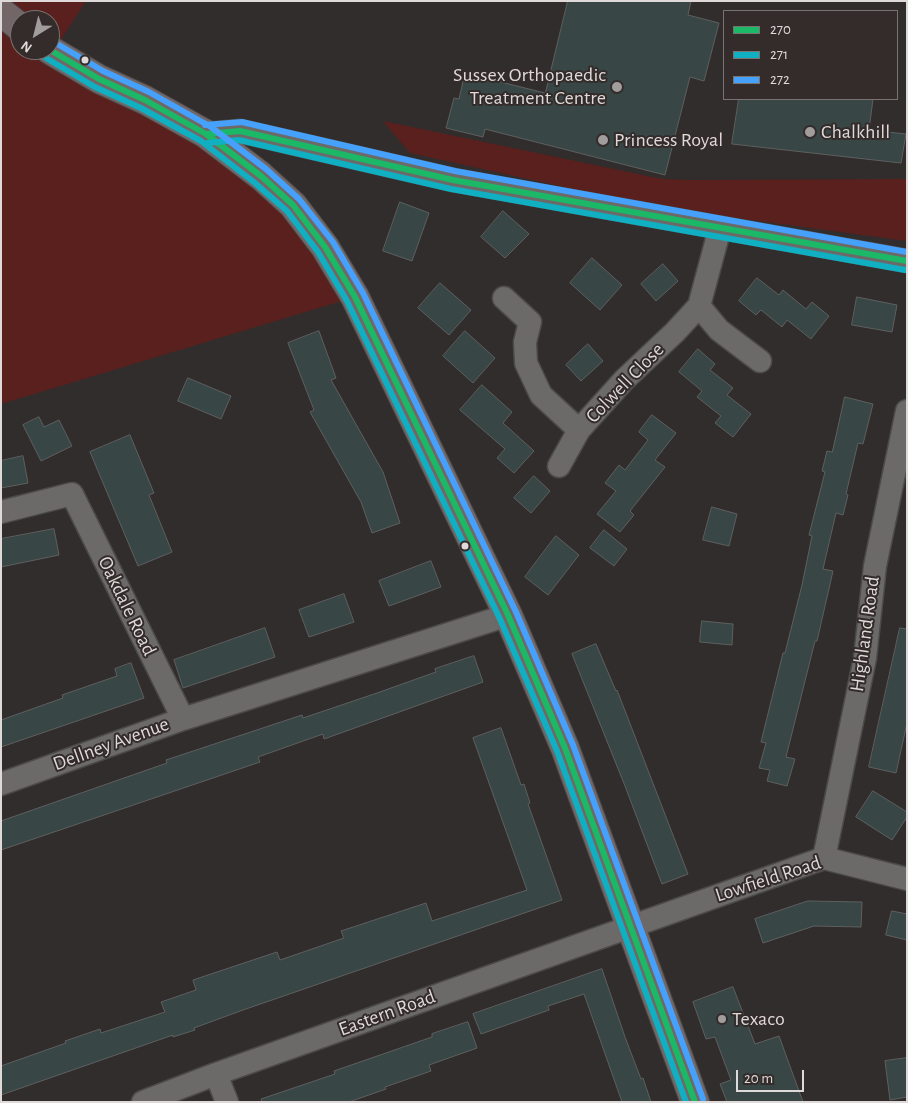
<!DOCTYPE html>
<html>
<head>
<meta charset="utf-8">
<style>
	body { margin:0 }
	#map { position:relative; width:908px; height:1103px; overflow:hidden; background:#312d2d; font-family:"Alegreya Sans",sans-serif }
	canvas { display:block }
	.frame { position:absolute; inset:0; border:2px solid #dfdad9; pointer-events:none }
	.legend { position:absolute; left:723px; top:10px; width:175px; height:90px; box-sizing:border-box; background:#332c2b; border:1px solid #787271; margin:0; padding:6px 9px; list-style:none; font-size:15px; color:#dfdad9 }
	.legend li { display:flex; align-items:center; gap:10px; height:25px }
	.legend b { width:25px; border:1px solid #787271 }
	.north { position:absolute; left:10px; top:10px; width:50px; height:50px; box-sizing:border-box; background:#332c2b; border:1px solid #787271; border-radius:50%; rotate:216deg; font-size:14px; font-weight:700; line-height:20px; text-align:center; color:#dfdad9 }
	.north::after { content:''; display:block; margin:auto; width:18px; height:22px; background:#a29d9d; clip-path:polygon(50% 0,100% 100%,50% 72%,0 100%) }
	.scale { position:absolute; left:736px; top:1070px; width:68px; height:22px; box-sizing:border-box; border:2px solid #dfdad9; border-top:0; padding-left:6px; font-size:15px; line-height:18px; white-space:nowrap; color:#dfdad9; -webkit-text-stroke:4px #332c2b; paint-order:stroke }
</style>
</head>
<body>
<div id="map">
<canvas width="908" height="1103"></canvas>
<div class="frame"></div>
<ul class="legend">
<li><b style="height:6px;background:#1ab867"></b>270</li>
<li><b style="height:6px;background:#10afc1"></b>271</li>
<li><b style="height:6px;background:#46a1fc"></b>272</li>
</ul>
<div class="north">N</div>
<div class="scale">20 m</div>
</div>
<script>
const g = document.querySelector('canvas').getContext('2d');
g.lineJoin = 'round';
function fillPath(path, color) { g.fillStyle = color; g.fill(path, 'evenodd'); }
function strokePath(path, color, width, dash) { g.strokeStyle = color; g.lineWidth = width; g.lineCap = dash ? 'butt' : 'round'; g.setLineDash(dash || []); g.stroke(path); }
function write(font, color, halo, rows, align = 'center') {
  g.font = font + ' "Alegreya Sans",sans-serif'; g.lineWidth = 4; g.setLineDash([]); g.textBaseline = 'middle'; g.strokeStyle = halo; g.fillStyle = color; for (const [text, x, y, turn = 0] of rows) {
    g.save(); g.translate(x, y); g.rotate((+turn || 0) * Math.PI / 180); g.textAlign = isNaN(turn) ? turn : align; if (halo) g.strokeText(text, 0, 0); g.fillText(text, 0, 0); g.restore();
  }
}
fillPath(new Path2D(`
	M1 1H86L53 52 293 205 355 297 1 404ZM20 20H50V50H20Z
	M383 121 662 179 690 180 907 179V241L655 207 410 153Z`), '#5a201d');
const building = new Path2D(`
	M568 1H691L688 15 719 23 704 81 690 77 665 175 485 129 483 137 446 128 454 98 459 99 465 73 545 93Z
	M739 99H873L869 130 906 134 901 163 732 144Z
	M400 202 429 213 412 261 383 251Z
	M503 211 529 234 505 258 481 237Z
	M592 258 622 285 600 310 570 283Z
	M663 264 678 281 656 301 641 284Z
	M757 278 779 295 783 290 806 309 812 302 829 316 811 339 787 320 782 327 761 310 756 315 739 301Z
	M440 283 471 310 449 335 418 308Z
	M857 297 897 305 892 332 852 325Z
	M319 331 336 378 331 380 383 472 400 523 372 533 361 502 310 412 314 410 288 343Z
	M465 331 495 358 473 383 443 356Z
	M588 344 603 361 581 381 566 365Z
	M698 349 715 364 710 370 733 388 727 395 751 414 733 437 715 423 721 416 697 397 702 391 679 372Z
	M188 378 231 396 221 419 178 401Z
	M482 385 512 412 503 423 534 451 514 473 497 458 505 449 460 410Z
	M845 397 873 404 863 444 858 443 846 494 848 495 843 515 836 513 823 569 833 571 817 641H815L786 757 795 759 787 786 767 781 770 770 759 768 766 743 761 742 783 653H785L802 585 812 536 809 535 825 472 822 471 827 451 832 452Z
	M652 415 676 433 655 460 665 467 630 511 634 515 620 532 597 514 616 491 605 483 619 465 625 470 648 440 639 432Z
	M39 417 44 427 59 420 72 446 41 461 23 425Z
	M130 435 154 493 149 495 172 552 138 566 90 452Z
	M23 456 28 483 1 488V461Z
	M534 476 550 491 531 513 514 498Z
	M712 507 737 514 729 546 703 540Z
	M54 529 59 555 1 567V539Z
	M604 530 627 549 614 566 590 548Z
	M556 536 579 555 548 595 525 577Z
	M431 561 441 587 389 606 379 581Z
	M344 594 354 622 309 637 299 610Z
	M702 621 733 624 732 645 700 642Z
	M265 628 275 657 183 688 174 660Z
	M900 628 907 629V723L896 773 869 767Z
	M596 644 616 691 617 690 688 874 662 884 625 786 572 654Z
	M474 656 483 682 324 739 323 734 258 757 260 762 1 850V821L167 763 166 760 302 715 303 718 377 693 436 672 435 669Z
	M131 663 144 698 1 747V720L63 698 62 695 117 676 115 669Z
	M501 728 521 785 524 784 530 803 528 804 562 900 243 1010 194 1028 195 1030 173 1037V1035L1 1095V1066L66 1043 65 1041 100 1029 101 1033 165 1012 161 1002 196 990 193 980 277 952 280 960 344 938 341 931 426 903 432 921 527 890 473 738Z
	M873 791 907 812V817L892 840 856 817Z
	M808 901 862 902 861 927 814 926 763 943 755 919Z
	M892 911 907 914V940L886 935Z
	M602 969 625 1037 641 1079 643 1078 651 1102H622L584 994 548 1006 549 1010 481 1034 473 1014Z
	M733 987 755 1044 779 1036 803 1102H727L720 1084 731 1080 715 1037 706 1039 693 1002Z
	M468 1022 477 1048 429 1065 431 1071 385 1087 386 1089 349 1102H262L261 1099 335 1074 334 1071 432 1037V1034Z
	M907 1058V1097L890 1100 885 1061Z`);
fillPath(building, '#384646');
strokePath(building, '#5f5f5f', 1);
const minor = new Path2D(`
	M206 134 240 131 453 180 907 261
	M720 228 699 306 719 330 760 361
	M504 298 530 322 525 342 526 363 541 395 579 430
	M559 466 579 430 624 380 675 332 699 306
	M1 512 72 494 183 719
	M1 784 183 719 508 615
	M824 858 865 658 875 566 907 411
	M216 1074 227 1102
	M143 1102 216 1074 824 858 907 879`);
const major = new Path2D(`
	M1 12 20 27
	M50 50 99 79 145 100 206 134 261 176 293 205 325 247 355 297 508 615 565 748 695 1102`);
strokePath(minor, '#4c4949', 25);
strokePath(major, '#4c4949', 30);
strokePath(minor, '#6c6969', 22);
strokePath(major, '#726766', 28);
strokePath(new Path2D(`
	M50 50 99 79 145 100 206 134 261 176 293 205 325 247 355 297 508 615 565 748 695 1102
	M206 134 240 131 453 180 907 261`), '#1ab867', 6);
strokePath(new Path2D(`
	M46 58 95 87 141 108 201 141 255 183 287 211 318 252 347 301 500 619 557 751 686 1102
	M207 143 239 140 451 189 905 270`), '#10afc1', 6);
strokePath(new Path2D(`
	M54 42 103 71 149 92 211 127 266 169 299 199 333 242 363 293 516 612 573 745 703 1099
	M205 125 242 122 455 171 907 252`), '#46a1fc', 6);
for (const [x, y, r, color] of [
	[85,60,4.5,"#dfdad9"],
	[617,87,6,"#a29d9d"],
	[810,132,6,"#a29d9d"],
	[603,140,6,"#a29d9d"],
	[465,546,4.5,"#dfdad9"],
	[722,1019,5,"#a29d9d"]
]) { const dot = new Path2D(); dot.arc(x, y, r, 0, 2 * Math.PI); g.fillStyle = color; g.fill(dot); strokePath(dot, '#332c2b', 2); }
write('20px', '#dfdad9', '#332c2b', [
	["Sussex Orthopaedic",606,75,"right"],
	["Treatment Centre",606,98,"right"],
	["Chalkhill",821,132],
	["Princess Royal",614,140],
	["Texaco",732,1019]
], 'left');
write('20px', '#dfdad9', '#332c2b', [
	["Colwell Close",625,383,-46],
	["Oakdale Road",127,606,64],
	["Highland Road",865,634,-82],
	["Dellney Avenue",111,744,-20],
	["Lowfield Road",768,879,-18],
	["Eastern Road",387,1013,-20]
]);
</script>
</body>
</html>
